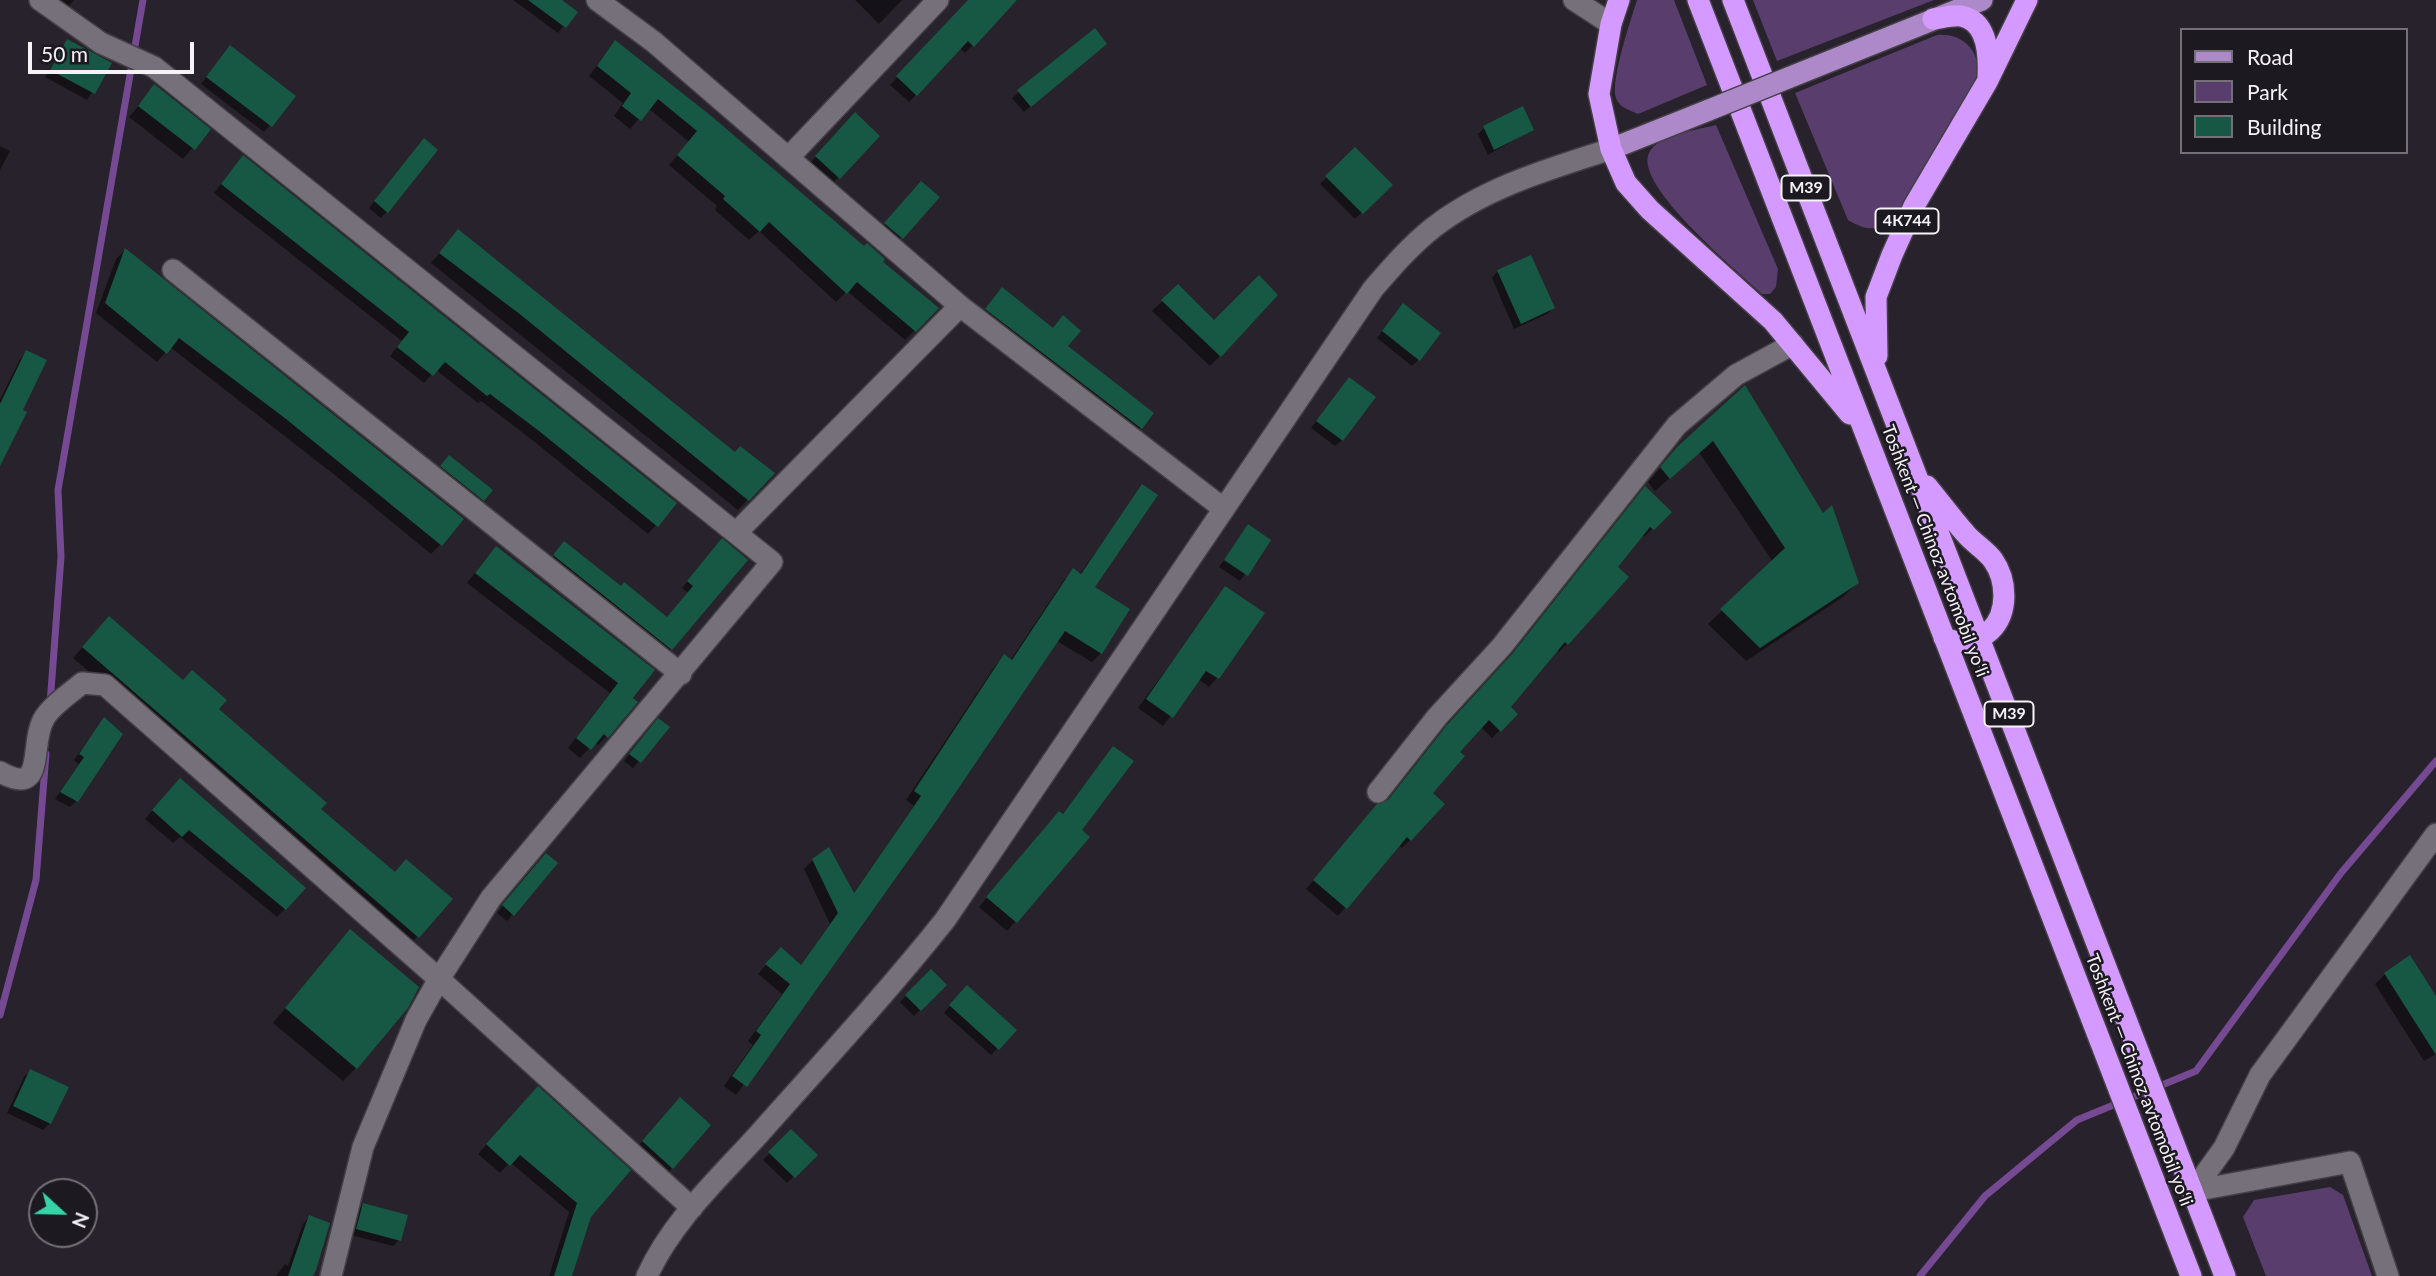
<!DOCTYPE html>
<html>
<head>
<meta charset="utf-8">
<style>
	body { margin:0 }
	#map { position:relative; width:2436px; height:1276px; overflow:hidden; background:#27222b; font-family:Lato,sans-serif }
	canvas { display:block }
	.legend { position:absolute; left:2180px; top:28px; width:228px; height:126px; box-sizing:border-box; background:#1d1921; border:2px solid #747077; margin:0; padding:9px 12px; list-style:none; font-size:21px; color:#f6f3f8 }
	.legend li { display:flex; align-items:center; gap:14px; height:35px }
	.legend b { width:35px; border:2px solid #747077 }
	.north { position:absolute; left:28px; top:1178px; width:70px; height:70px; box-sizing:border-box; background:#1d1921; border:2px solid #747077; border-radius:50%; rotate:112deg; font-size:19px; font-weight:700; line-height:28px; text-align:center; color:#f6f3f8 }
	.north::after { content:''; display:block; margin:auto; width:24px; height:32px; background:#35d4a7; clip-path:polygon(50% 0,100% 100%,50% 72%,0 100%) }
	.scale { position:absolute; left:28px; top:42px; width:166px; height:32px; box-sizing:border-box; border:4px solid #f6f3f8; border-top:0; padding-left:9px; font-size:21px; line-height:24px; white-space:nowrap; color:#f6f3f8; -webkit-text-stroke:5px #1d1921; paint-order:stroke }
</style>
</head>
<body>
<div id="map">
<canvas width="2436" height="1276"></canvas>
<ul class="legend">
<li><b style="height:9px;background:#ae89ca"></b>Road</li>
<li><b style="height:19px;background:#593e6d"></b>Park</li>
<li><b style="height:19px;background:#175845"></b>Building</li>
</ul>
<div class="north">N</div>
<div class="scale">50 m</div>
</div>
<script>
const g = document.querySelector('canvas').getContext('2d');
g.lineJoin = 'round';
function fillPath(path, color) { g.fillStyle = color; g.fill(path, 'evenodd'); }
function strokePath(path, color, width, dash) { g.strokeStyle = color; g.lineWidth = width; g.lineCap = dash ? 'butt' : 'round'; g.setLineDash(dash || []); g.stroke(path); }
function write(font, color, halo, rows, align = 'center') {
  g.font = font + ' Lato,sans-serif'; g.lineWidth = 5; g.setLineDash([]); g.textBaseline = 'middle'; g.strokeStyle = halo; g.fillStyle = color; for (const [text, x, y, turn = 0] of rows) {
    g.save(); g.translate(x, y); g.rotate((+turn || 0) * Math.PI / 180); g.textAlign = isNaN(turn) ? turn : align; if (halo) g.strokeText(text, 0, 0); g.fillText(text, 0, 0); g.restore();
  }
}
fillPath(new Path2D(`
	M1637 0H1674L1707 85 1638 114C1629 110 1620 108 1616 98 1610 81 1631 19 1637 0Z
	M1753 0H1934L1777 61Z
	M1937 35C1964 33 1982 52 1977 79L1892 223C1874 231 1865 230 1848 220L1795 93Z
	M1716 125 1778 269 1776 287 1770 294H1762C1739 272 1633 185 1649 153 1658 134 1698 130 1716 125Z
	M2330 1187 2343 1195 2372 1276H2266L2243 1217 2254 1200Z`), '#593e6d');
fillPath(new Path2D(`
	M44 0H74L63 13Z
	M513 0H559L575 12 558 33Z
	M855 0H902L879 24Z
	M971 0H1017L965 53 960 48 909 102 890 85Z
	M1095 31 1098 50 1024 112 1012 98Z
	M67 41 109 64 87 100 45 77Z
	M615 43 880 262 937 308 905 340 847 291 836 302 759 231 749 240 715 210 717 206 669 165 689 142 648 108 630 129 614 116 623 103 589 76Z
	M230 47 294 96 264 132 201 84Z
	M155 87 208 130 183 159 129 117Z
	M855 115 878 136 832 184 810 163Z
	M1484 128 1532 130 1488 155 1478 134Z
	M0 146 10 151 0 170Z
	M418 147 387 211 381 218 369 208Z
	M1355 150 1390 185 1355 219 1320 184Z
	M235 166 675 503 648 534 531 439 481 401 478 403 436 370 424 383 390 356 402 341 214 193Z
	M915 190 937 197 895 244 879 230Z
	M458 231 735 454 772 473 738 510 431 263Z
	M125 250 462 519 440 545 431 554 336 476 170 347 157 362 96 313 116 259Z
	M1498 271 1553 308 1547 314 1514 329 1492 278Z
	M1178 286 1220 356 1210 366 1152 311Z
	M996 296 1151 414 1140 428 1134 434 980 316Z
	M1397 312 1419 359 1412 366 1377 338Z
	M27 352 0 460V400L20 359Z
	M1343 386 1342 440 1335 446 1311 428Z
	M1745 388 1857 583 1843 597 1746 661 1708 624 1773 562 1699 452 1655 491 1648 482 1678 448Z
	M443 463 483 500 477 506 435 473Z
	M1142 487 1093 588 1128 609 1101 653 1092 662 1057 641 736 1095 724 1086 753 1045 748 1041 782 994 758 974 772 958 800 966 830 924 804 869 813 860 853 894 914 806 906 800 995 666 1004 657 1010 661 1064 580 1074 571 1079 575Z
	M1638 496 1669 512 1644 537 1642 535 1615 567 1567 644 1559 652 1557 650 1509 707 1516 714 1492 738 1481 727 1458 753 1430 794 1410 840 1402 848 1398 844 1338 916 1306 889 1368 815 1387 803 1504 664Z
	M1248 527 1269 540 1240 581 1219 567Z
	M716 547 671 649 665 655 548 562 558 550 666 619 688 593 682 588Z
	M487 557 653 671 607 736 598 745 594 743 580 758 568 748 610 693 467 583Z
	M1226 588 1263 614 1217 678 1209 687 1198 679 1163 726 1138 708Z
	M99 628 217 709 319 810 395 874 450 899 408 947 73 658Z
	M104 719 76 801 70 807 55 799 79 764 74 760Z
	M652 727H667L633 768 624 761Z
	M1113 748 1080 831 1087 837 1007 931 979 907 1050 822 1062 815Z
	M172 788 285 909 277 917 180 837 173 843 145 819Z
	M540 862 513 914 507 921 497 913Z
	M337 945 356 1068 343 1081 273 1023Z
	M931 971 945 985 914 1016 900 1002Z
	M2385 974 2436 999V1054L2424 1061 2375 984Z
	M960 994 1014 1030 991 1055 944 1013Z
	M31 1071 66 1088 50 1123 43 1130 7 1113 24 1077Z
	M529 1097 590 1216 569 1276H549L569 1212 510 1162 500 1173 478 1154Z
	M670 1110 672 1168 662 1177 633 1152Z
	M791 1132 815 1155 787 1183 763 1160Z
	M363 1205 399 1240 393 1246 351 1235 357 1211Z
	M309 1217 311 1276H276L285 1264 288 1266 303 1224Z`), '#0007');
strokePath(new Path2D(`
	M50 704 61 557 58 490 143 0
	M0 1015 36 880 46 754
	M1920 1276 1985 1196 2077 1120 2196 1071 2341 873 2436 761`), '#754a93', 7);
fillPath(new Path2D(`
	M528 0H562L578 12 566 28Z
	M968 0H1017L974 47 968 41 917 96 896 76Z
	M1095 28 1107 44 1031 107 1017 90Z
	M67 39 112 63 95 94 50 70Z
	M615 40 710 115 864 246 867 243 885 259 883 262 939 308 916 332 857 282 847 294 769 222 760 232 723 199 725 196 677 155 697 131 658 99 641 121 622 106 631 93 597 66Z
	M230 45 296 96 272 127 206 77Z
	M154 84 211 129 195 150 138 106Z
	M1523 106 1534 130 1494 150 1483 126Z
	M855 112 880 136 840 179 815 156Z
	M424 138 438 150 388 213 374 201Z
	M1355 147 1393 185 1363 214 1325 176Z
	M243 155 677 503 658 527 539 431 490 394 487 396 445 362 433 376 397 347 409 332 221 184Z
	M921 181 940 197 903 239 884 223Z
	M458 229 735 452 740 446 775 473 749 501 521 315 439 253Z
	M125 248 464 519 442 546 286 419 179 338 167 354 105 303Z
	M1531 255 1555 308 1521 324 1497 270Z
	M1259 275 1278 295 1221 357 1161 300 1178 284 1214 320Z
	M1002 287 1053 328 1063 315 1081 331 1068 346 1154 413 1142 429 985 309Z
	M1403 303 1441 333 1420 361 1382 331Z
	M26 350 47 360 23 410 27 412 0 466V404Z
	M1349 377 1376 397 1343 441 1316 421Z
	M1745 385 1823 513 1832 505 1859 583 1760 648 1720 609 1785 548 1713 441 1670 479 1660 467 1677 447Z
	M449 455 493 490 484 501 440 466Z
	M1142 484 1158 495 1095 587 1130 609 1102 654 1065 631 937 820 747 1087 732 1076 761 1035 756 1031 790 984 765 964 781 947 801 965 838 913 812 859 829 847 854 893 921 796 914 791 1004 654 1012 660 1073 568 1081 574Z
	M1645 486 1672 512 1654 530 1650 527 1618 567 1629 577 1568 645 1565 642 1511 707 1518 714 1501 732 1489 720 1460 752 1465 756 1433 793 1445 804 1411 841 1407 837 1347 909 1313 880 1376 805 1388 800 1447 725 1512 654Z
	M1248 524 1271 540 1248 576 1224 560Z
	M722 538 748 560 672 650 553 555 564 541 621 586 624 582 667 617 693 586 687 581Z
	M496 546 655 670 633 698 638 702 608 738 604 734 591 750 576 738 618 683 475 573Z
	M1225 586 1265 613 1219 679 1206 671 1173 718 1146 699Z
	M109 616 183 680 192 670 227 700 219 709 327 803 321 809 395 872 406 859 453 899 419 938 82 647Z
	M104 717 123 734 78 802 60 792 84 757 79 754Z
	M658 718 670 727 641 763 629 754Z
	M1113 746 1134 761 1082 830 1090 837 1017 923 986 897 1059 811 1063 814Z
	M180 778 306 888 286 910 189 830 182 837 152 810Z
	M546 853 558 863 514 916 502 905Z
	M350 929 419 987 408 1008 357 1069 285 1008Z
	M2410 955 2436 996V1055L2384 973Z
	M931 969 947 985 921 1011 905 995Z
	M967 985 1017 1030 999 1050 949 1005Z
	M30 1069 69 1087 51 1124 13 1106Z
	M538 1086 631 1170 591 1217 572 1276H554L577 1203 520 1155 510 1166 486 1144Z
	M680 1097 711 1125 673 1169 642 1141Z
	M791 1129 818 1155 795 1178 768 1152Z
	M363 1203 408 1215 401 1241 356 1229Z
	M309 1215 330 1223 316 1270 313 1276H288Z`), '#175845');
const minor = new Path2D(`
	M40 0 101 43 154 67 772 562 491 898 439 979 416 1020 363 1147 331 1276
	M597 0 654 42 960 306 1224 509
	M1574 0 1611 24
	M788 158 938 0
	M173 270 681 674
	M736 533 960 306
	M0 772C48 799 28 742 45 717 53 704 71 693 82 683L105 685 439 979 692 1208
	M1378 792 1437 717 1502 646 1677 425 1736 375 1793 344
	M2193 1191 2224 1148 2260 1075 2436 834
	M2193 1191 2350 1162 2388 1276
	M647 1276C672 1221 719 1178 759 1134 822 1063 886 994 945 920L1373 289C1392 267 1411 245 1434 227 1486 187 1549 169 1611 149`);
const major = new Path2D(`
	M1788 78 1982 0
	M1611 149 1709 110`);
const highway = new Path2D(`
	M1619 0 1611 24 1599 94 1611 149 1626 183 1650 210 1773 321 1850 414
	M1698 0 2191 1276
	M1733 0 2225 1276
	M1933 19C1941 18 1953 15 1961 16 1988 21 1989 56 1988 76
	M1877 356 1876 297 1892 255 1914 206 1987 82 2027 0
	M1927 486C1940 502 1952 518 1965 533 1973 543 1986 550 1993 560 2007 580 2009 613 1990 631 1977 643 1960 644 1944 638`);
strokePath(minor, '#433f45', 24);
strokePath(major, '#433f45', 24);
strokePath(highway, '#433f45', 24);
strokePath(minor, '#76707a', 21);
strokePath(major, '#ae89ca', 21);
strokePath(highway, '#d49aff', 21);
const majorBridge = new Path2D(`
	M1709 110 1788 78`);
strokePath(majorBridge, '#433f45', 24, []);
strokePath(majorBridge, '#ae89ca', 21);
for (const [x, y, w] of [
	[1806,188,49],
	[1907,221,63],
	[2009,714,49]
]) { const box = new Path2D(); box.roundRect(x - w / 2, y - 12.5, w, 25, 5); g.fillStyle = '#1d1921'; g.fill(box); strokePath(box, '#f6f3f8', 2); }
write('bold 16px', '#f6f3f8', null, [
	["M39",1806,188],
	["4К744",1907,221],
	["M39",2009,714]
]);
write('18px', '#f6f3f8', '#1d1921', [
	["Toshkent — Chinoz avtomobil yoʻli",1935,551,69],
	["Toshkent — Chinoz avtomobil yoʻli",2139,1080,69]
]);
</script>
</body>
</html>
